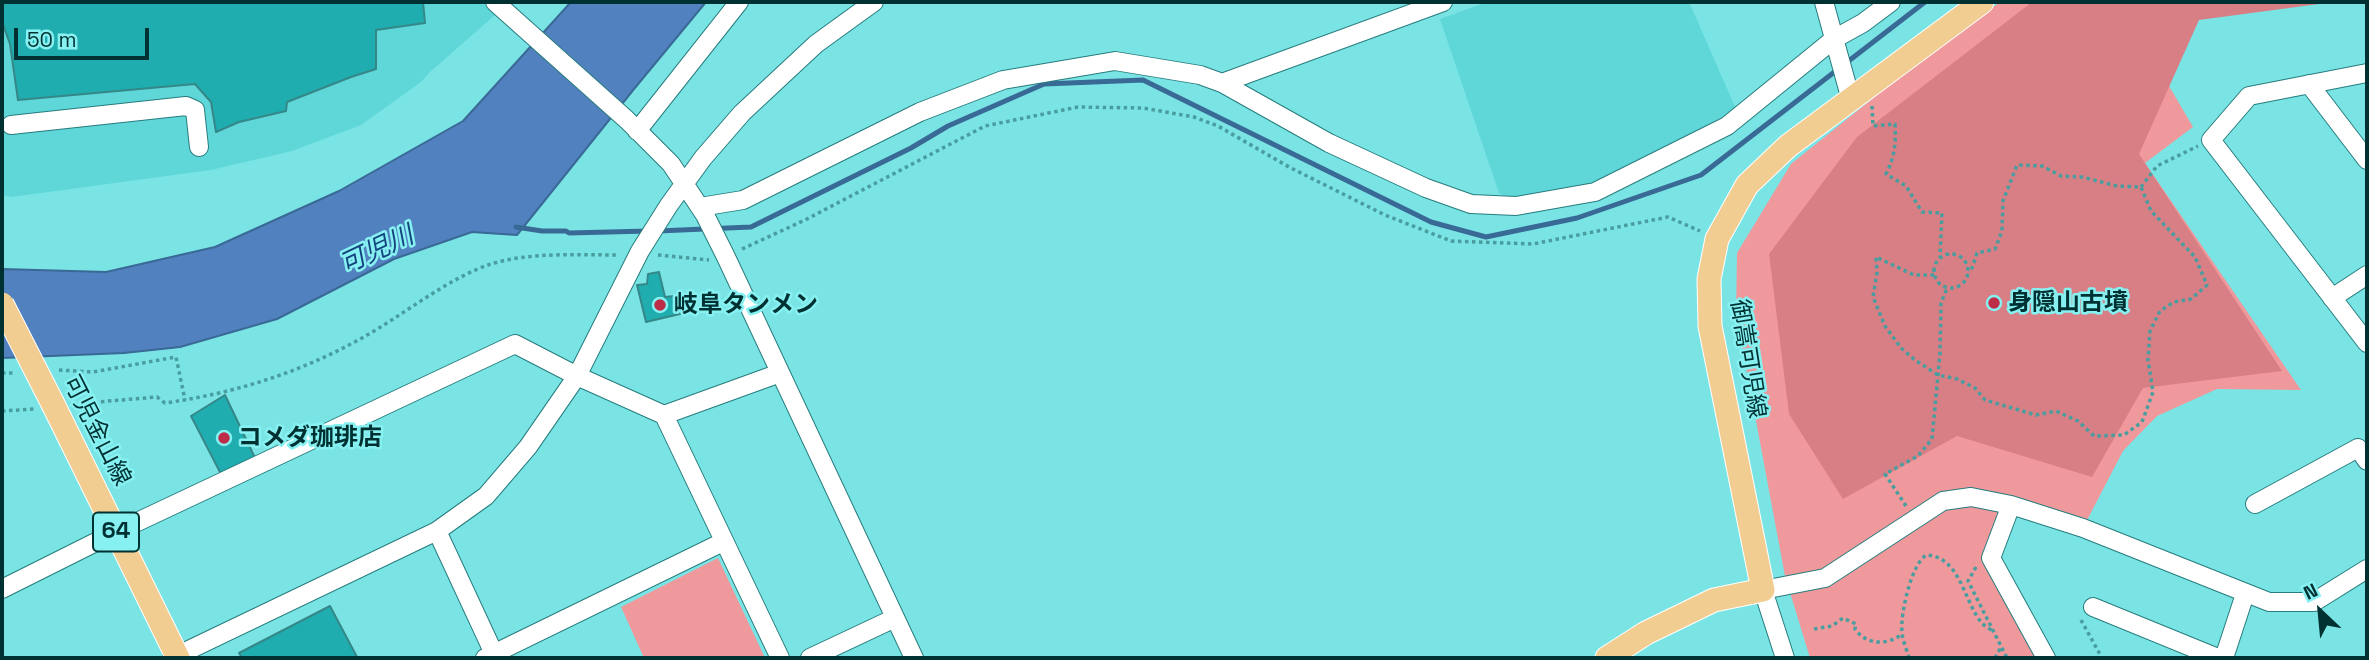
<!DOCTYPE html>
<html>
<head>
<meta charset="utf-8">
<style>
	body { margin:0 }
	#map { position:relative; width:2369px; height:660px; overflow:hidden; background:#7ae4e5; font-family:"Space Grotesk",sans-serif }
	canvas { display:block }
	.frame { position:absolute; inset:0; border:4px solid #003132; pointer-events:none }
	.north { position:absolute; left:2285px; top:576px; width:70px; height:70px; -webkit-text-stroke:5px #87f1f2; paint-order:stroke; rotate:334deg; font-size:19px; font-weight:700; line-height:28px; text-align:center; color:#003132 }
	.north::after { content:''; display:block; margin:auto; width:24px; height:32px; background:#003132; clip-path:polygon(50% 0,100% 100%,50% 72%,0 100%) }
	.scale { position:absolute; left:14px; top:28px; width:135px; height:32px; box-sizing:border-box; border:4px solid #003132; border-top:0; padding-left:9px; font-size:21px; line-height:24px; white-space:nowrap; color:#003132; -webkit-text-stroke:5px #87f1f2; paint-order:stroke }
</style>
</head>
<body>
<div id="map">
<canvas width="2369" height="660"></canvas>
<div class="frame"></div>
<div class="north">N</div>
<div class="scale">50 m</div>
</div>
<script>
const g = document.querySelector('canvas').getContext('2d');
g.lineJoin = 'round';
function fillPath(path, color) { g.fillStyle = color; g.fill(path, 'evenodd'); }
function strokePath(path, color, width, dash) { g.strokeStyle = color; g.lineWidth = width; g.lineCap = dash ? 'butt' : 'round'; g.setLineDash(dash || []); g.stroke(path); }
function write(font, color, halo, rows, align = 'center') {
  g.font = font + ' "Space Grotesk","Noto Sans JP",sans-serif'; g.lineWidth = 5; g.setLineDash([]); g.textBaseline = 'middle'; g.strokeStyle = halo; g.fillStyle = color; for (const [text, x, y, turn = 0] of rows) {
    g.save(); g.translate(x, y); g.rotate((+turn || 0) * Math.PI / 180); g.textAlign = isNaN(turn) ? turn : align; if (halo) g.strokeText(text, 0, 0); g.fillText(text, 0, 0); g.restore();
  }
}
fillPath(new Path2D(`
	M2 2H496L503 8 430 72 421 82 361 125 292 151 211 170 11 197 2 195Z
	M1487 2H1689L1736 109 1608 179 1545 197 1512 199 1499 193 1440 19Z`), '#5fd6d8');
fillPath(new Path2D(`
	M2000 2H2120L2193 127 2145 163 2301 390 2217 389 2157 416 2123 451 2083 528 2011 505 1991 558 2046 658H1810L1785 576 1736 314 1737 253 1791 164 1897 79Z
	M718 558 765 658H644L621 607Z`), '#f0999d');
fillPath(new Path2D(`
	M2032 2H2334L2199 20 2139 154 2282 371 2143 388 2092 477 1957 436 1843 499 1789 414 1769 254 1857 137Z`), '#d87f85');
const water = new Path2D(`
	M571 2H706L634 89 517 235 472 232 394 259 277 319 180 347 124 353 2 358V269L106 272 215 247 339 191 463 121Z`);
fillPath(water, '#5281c0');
strokePath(water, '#396995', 2);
strokePath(new Path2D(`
	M516 227 542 231H566L569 233 649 231
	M658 231 751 227 911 148 948 126 1044 84 1143 80 1431 222 1486 237 1577 218 1701 175 1925 2`), '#396995', 5);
const building = new Path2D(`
	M2 2H423L425 23 376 30V69L351 77 287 102 286 111 239 122 216 132 211 102 195 84 18 100 10 44 2 22Z
	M659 272 665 297 675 296 680 314 646 322 637 285 647 284 648 274Z
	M225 395 256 460 222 476 191 416Z
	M330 606 357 657 242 658 239 653Z`);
fillPath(building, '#20adaf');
strokePath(building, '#358788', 2);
const minor = new Path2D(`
	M495 2 627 120 671 164 705 215 726 257 914 658
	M1824 2 1851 100
	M2367 73 2249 96 2211 140 2367 343
	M1222 83 1443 2
	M2309 84 2367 160
	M11 125 186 106 195 110 199 147
	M637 131 739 2
	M700 207 743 200 920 112 1003 80 1115 61 1200 75 1222 83 1329 143 1426 188 1471 204 1516 206 1595 192 1727 126 1834 39 1863 23 1891 2
	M2332 298 2367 275
	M664 415 780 373
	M2255 504 2358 448 2367 461
	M2011 505 1991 558 2046 658
	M437 531 496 658
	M2 589 116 532 515 344 577 376 664 415 780 658
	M2093 607 2218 658
	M172 658 437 531 486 496 528 447 577 376 640 251 669 205 703 158 742 113 816 44 874 2
	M485 658 723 542
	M810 658 895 618
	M1785 658 1763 590 1825 578 1943 501 1971 497 2011 505 2083 528 2269 602H2314L2367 569
	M2224 658 2245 594`);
const major = new Path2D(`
	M54 406 178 658
	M1607 658 1646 633 1714 600 1763 590 1710 326 1709 279 1717 239 1747 185 1788 146 1982 2`);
strokePath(minor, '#277c7d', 20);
strokePath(major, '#fff', 25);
strokePath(new Path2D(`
	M1872 106 1873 126 1895 124C1896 142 1895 157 1886 174L1906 186 1922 212 1942 213 1940 257
	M2141 187 2157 166 2198 146
	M742 249 805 220 985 126 1078 107 1143 108 1194 117 1218 126 1289 167 1385 215 1451 241 1533 244 1668 217 1700 231
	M1934 271a17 17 0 1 1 34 0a17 17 0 1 1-34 0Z
	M658 255 709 260
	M1934 275H1914L1876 257 1877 273 1873 297 1885 326 1901 348 1915 360 1938 375 1957 379 1975 388 1985 400 2036 415 2056 411 2078 421 2094 436 2124 435 2142 422 2153 392 2148 360 2150 331 2160 311 2174 302 2191 299 2207 285 2195 257 2151 211 2141 187 2117 186 2082 177 2061 176 2042 166 2017 165 2003 201 2002 231 1995 249 1977 253 1971 271 1969 272
	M59 370 93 372 176 357 185 400
	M2 373H16
	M73 404 157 397 165 403C235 393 299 373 362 338 402 316 448 278 491 264 529 252 579 255 619 255
	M2 411 35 409
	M1906 506 1885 474 1918 456 1932 439 1940 353 1941 303 1947 288
	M1976 567 1968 581 2007 658
	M2081 620 2102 658
	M1814 629 1832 626 1843 618 1856 624 1855 629C1866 645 1887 646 1902 634
	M1909 658C1907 650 1902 640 1902 631 1900 615 1912 561 1927 555 1960 557 1964 601 1981 622 1984 626 1990 629 1994 632
	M1995 658 2001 647`), '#499d9e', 3.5, [3.5, 3.5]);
strokePath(minor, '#fff', 18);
strokePath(major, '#f2cd91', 23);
const majorBridge = new Path2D(`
	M2 304 54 406`);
strokePath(majorBridge, '#fff', 25, []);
strokePath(majorBridge, '#f2cd91', 23);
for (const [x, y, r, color] of [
	[1994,303,7,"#be2d47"],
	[660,305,7,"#be2d47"],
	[224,438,7,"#be2d47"]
]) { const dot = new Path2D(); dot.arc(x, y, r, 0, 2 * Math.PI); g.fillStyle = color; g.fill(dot); strokePath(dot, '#87f1f2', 2.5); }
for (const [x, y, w] of [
	[116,532,46]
]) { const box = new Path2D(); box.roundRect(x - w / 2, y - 19.5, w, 39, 5); g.fillStyle = '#87f1f2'; g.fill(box); strokePath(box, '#003132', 2); }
write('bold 23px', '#003132', null, [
	["64",116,532]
]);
write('bold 24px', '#003132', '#87f1f2', [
	["身隠山古墳",2008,303],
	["岐阜タンメン",674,305],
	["コメダ珈琲店",238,438]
], 'left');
write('24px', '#003132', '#87f1f2', [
	["御嵩可児線",1747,359,81],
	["可児金山線",96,431,63]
]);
write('italic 26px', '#15447f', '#87f1f2', [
	["可児川",377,251,-25]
]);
</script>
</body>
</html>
